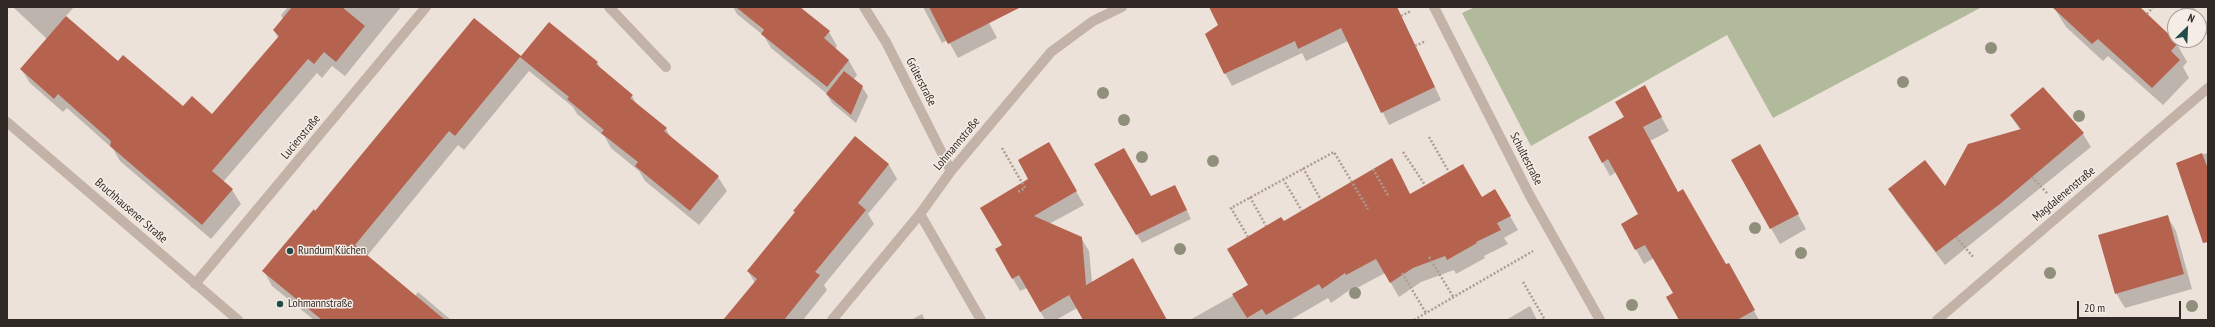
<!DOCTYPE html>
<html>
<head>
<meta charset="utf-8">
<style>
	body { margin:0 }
	#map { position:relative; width:2215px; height:327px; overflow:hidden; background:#ede2d9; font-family:"PT Sans Narrow",sans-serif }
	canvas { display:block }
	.frame { position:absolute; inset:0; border:8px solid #312926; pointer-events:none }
	.north { position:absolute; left:2167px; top:8px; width:40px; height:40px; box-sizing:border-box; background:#f5ede5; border:1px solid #a79f99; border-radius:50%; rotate:24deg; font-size:11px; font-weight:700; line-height:16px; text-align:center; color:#312926 }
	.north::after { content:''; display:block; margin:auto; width:14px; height:18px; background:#224c4c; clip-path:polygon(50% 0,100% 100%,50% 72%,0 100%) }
	.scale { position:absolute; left:2077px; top:301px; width:104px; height:18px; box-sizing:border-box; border:2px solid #312926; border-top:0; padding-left:5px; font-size:12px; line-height:14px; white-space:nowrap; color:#312926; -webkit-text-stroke:3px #f5ede5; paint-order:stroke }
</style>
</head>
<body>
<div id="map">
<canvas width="2215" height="327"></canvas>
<div class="frame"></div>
<div class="north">N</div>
<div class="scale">20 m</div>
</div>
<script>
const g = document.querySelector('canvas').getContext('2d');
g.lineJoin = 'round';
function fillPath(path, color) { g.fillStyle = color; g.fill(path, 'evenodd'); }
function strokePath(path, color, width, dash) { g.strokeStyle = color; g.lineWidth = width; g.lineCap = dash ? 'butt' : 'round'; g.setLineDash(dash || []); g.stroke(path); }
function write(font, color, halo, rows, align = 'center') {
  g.font = font + ' "PT Sans Narrow",sans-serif'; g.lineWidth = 3; g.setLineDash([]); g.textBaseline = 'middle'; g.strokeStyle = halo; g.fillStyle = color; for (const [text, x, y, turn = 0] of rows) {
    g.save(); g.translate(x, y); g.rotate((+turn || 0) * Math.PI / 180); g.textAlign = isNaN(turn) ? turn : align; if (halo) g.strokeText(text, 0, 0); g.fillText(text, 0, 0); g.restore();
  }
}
fillPath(new Path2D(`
	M1475 7H1982L1773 118 1727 35 1531 146 1462 13Z`), '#b1ba9b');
fillPath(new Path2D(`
	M13 7H74L65 17 118 63 183 108 212 115 278 38 274 30 283 19 281 15 288 7H401L345 76 332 66 322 78 317 73 223 182 232 190 241 204 211 239 120 161 113 149 67 108 63 112 30 83 21 69 47 39Z
	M733 7H737L768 34 769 32 738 7H800L829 32 837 46 835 49 849 61 857 75 854 79 862 87 868 96 856 123 832 103 826 93 771 48 764 36 737 14Z
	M923 7H1009L987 19 997 38 958 58 948 40 942 43Z
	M1227 7H1397L1441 100 1389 125 1348 41 1306 61 1302 53 1232 86 1225 73 1219 25Z
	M2058 7H2138L2177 44 2187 62 2183 67 2189 78 2163 105 2108 56 2103 61 2066 27 2055 9Z
	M474 19 521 57 597 62 602 71 632 96 637 105 666 129 671 138 718 177 727 191 699 225 645 181 639 171 611 148 605 137 577 114 573 107 529 71 464 150 458 145 367 256 415 296 418 292 451 320H314L272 286 264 271 316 212Z
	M1652 100 1669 131 1650 141 1678 193 1725 266 1736 278 1759 320H1680L1674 293 1654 258 1644 264 1622 225 1640 214 1616 172 1610 176 1589 138Z
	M2011 115 2083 134 2091 147 1945 265 1897 202 1890 189 1945 188 2020 130Z
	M855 138 889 165 897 179 868 214 874 224 824 285 827 290 803 320H728L755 283 748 271Z
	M1049 144 1084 205 1049 224 1081 238 1089 251 1092 283 1166 320H1085L1077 308 1056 320H1045L1027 288 1020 291 996 249 1003 246 1030 180Z
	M1760 146 1806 229 1780 244 1733 161Z
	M2208 153V181L2199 155Z
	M1096 165 1151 197 1175 186 1191 219 1142 243Z
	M1400 174 1410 195 1481 198 1495 190 1518 230 1504 238 1508 244 1484 256 1485 258 1456 274 1454 270 1421 282 1399 297 1385 273 1355 289 1354 287 1331 303 1328 298 1290 320H1190L1250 286 1283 223Z
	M2167 216 2176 231 2192 289 2125 308 2116 293Z
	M1530 306 1537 320H1506Z
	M922 314 925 320H911Z`), '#0003');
fillPath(new Path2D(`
	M292 7H342L365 26 336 62 324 52 314 64 308 59 212 171 233 189 202 225 110 146 111 141 58 94 54 99 20 69 66 16 118 61 123 55 183 106 192 96 212 114 279 36 273 30Z
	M736 7H800L830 31 824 38 849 60 827 87 761 34 764 30Z
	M929 7H1021L948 44Z
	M1209 7H1397L1435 87 1381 113 1341 28 1298 49 1295 41 1224 74 1205 34 1218 25Z
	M2052 7H2140L2178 43 2171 51 2180 60 2152 88 2098 39 2092 44Z
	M474 18 521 56 549 22 598 62 596 64 633 95 630 98 667 128 664 131 719 176 690 211 635 166 638 162 601 133 604 130 567 99 569 97 520 57 455 136 449 131 355 245 445 320H322L262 271 314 209 315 211Z
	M844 71 863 86 851 115 826 94Z
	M1645 85 1662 117 1643 127 1678 192 1683 189 1726 264 1729 263 1755 310 1737 320H1679L1666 297 1673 293 1645 245 1635 250 1621 224 1638 214 1608 159 1602 163 1588 137 1624 117 1615 102Z
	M2043 87 2084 133 2000 204 1936 252 1888 189 1925 160 1945 186 1968 144 2021 129 2010 115Z
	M855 136 889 164 858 203 866 210 815 272 820 275 784 320H723L757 279 747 271 795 212 793 211Z
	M1049 142 1077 191 1034 216 1082 237 1086 285 1040 312 1019 275 1012 279 995 249 1002 245 980 208 1028 179 1018 160Z
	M1760 144 1799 214 1770 229 1731 160Z
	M1124 148 1151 196 1175 185 1187 210 1136 235 1094 164Z
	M2202 153 2208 169V242L2203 243 2176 163Z
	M1392 158 1410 194 1463 164 1482 197 1495 189 1511 216 1497 223 1501 230 1476 242 1477 243 1447 260 1445 256 1413 268 1390 283 1376 259 1346 275 1345 273 1322 289 1319 284 1266 315 1262 309 1247 318 1232 294 1248 285 1227 249 1281 217 1284 221Z
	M2168 215 2184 274 2115 294 2098 235Z
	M1133 258 1167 320H1083L1069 295Z`), '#b5624f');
strokePath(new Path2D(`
	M2147 14 2153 7
	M1401 16 1411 11
	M1415 46 1426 41
	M1429 137 1449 172
	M1002 148 1025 188 1018 192
	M1403 152 1425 185
	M1303 168 1321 200
	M1373 169 1389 197
	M2032 177 2048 194
	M1283 179 1302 211
	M1250 197 1266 226
	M1248 237 1231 208 1334 152 1368 209
	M1956 237 1974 258
	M1429 257 1454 298
	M1402 273 1426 313
	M1523 282 1545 320
	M1414 320 1533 251`), '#ae9c92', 2.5, [2, 2]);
strokePath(new Path2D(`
	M609 7 666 67
	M864 7 886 42 951 171
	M1434 7 1530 196 1600 320
	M2186 7 2195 16
	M2199 21 2208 30
	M920 214 981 320
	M195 284 426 7
	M832 320 920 214 951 171 1051 52 1093 21 1122 7
	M1937 320 2208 88`), '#c3b2a7', 10);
strokePath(new Path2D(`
	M7 122 238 320`), '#c3b2a7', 10);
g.fillStyle = '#8f8f7b';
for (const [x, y] of [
	[1991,48],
	[1903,82],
	[1103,93],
	[2079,116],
	[1124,120],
	[1142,157],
	[1213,161],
	[1755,228],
	[1180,249],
	[1801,253],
	[2050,273],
	[1355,293],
	[1632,305],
	[2192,306]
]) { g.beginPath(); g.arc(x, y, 6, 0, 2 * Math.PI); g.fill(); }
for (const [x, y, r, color] of [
	[290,251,4,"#224c4c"],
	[280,304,4,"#224c4c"]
]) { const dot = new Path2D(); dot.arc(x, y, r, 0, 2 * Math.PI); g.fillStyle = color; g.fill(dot); strokePath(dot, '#f5ede5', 1.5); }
write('12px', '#312926', '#f5ede5', [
	["Grüterstraße",921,82,63],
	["Lucienstraße",301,137,-50],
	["Lohmannstraße",957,144,-50],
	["Schultestraße",1526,159,63],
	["Magdalenenstraße",2064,194,-40],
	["Bruchhausener Straße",131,211,41]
]);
write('12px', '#312926', '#f5ede5', [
	["Rundum Küchen",298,251],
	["Lohmannstraße",288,304]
], 'left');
</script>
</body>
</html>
